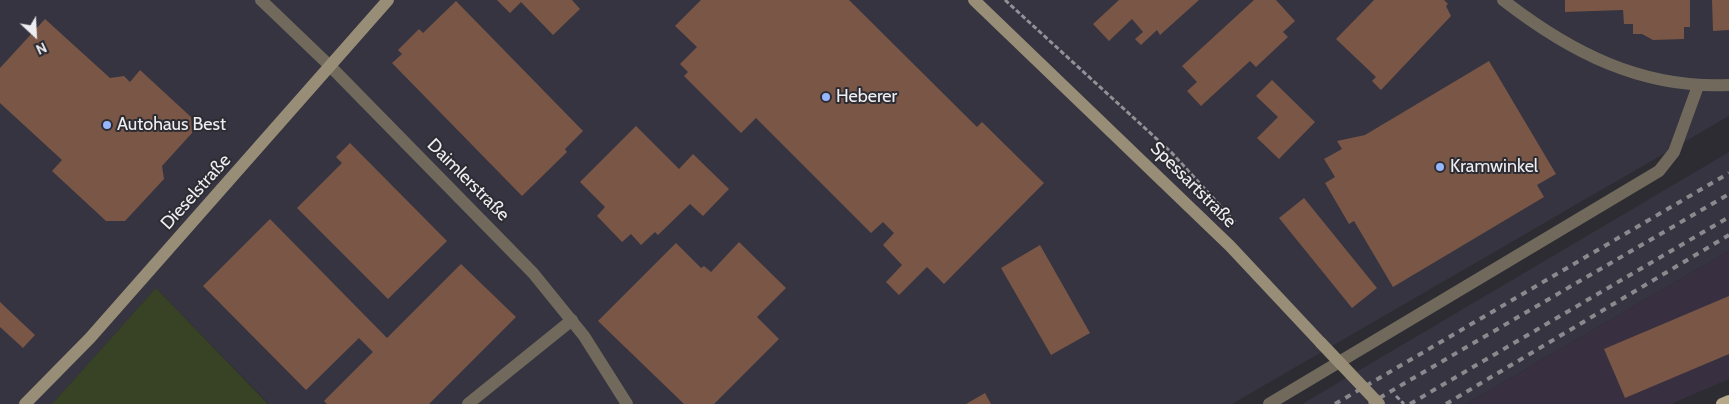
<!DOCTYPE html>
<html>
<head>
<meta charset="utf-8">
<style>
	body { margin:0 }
	#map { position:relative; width:1729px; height:404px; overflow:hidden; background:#2c2c32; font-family:Cabin,sans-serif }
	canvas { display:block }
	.north { position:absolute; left:10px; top:10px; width:50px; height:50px; -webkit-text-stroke:4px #2c2c32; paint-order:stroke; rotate:155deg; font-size:14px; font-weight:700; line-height:20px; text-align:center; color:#eeeef2 }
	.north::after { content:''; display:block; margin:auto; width:18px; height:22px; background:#eeeef2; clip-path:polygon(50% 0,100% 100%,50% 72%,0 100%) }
</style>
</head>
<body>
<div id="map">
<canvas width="1729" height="404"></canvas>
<div class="north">N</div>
</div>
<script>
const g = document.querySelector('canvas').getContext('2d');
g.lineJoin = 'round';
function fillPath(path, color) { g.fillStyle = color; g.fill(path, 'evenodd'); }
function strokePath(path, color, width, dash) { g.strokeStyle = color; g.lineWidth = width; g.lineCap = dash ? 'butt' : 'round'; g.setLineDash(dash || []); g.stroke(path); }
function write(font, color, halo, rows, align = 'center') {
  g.font = font + ' Cabin,sans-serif'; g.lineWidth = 4; g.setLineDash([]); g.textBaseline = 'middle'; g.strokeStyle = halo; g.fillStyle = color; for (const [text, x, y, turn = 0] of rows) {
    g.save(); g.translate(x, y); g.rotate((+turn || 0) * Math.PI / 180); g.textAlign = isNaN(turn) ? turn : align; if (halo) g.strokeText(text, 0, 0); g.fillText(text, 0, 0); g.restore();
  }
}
fillPath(new Path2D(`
	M0 0H1729V116L1232 404H269L156 288 52 404H0Z
	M1729 152V251L1715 259 1466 404H1302Z`), '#353440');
fillPath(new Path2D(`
	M1729 251V379L1671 404H1466Z`), '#383040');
fillPath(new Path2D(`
	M156 288 268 404H52Z`), '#374324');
fillPath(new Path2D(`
	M497 0H572L580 9 553 35 521 2 510 13Z
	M701 0H849L977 127 982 122 1044 183 944 284 927 267 899 295 886 282 902 265 883 245 894 233 883 222 871 233 756 118 741 133 684 76 688 72 680 64 697 47 675 26Z
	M1119 0H1199L1160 35 1157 30 1141 45 1135 39 1143 32 1132 19 1109 41 1093 24Z
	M1254 0H1276L1295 21 1283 32 1288 37 1256 67 1250 61 1201 106 1187 91 1197 82 1182 66Z
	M1374 0H1444L1448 4 1446 6 1451 16 1381 90 1372 81 1376 77 1336 39Z
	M1565 0H1690V27H1684V39L1653 40 1642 34H1633V24H1624L1623 10 1565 12Z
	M1712 0H1729V30L1713 31Z
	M456 1 583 131 565 149 567 152 522 196 392 63 402 54 398 50 419 29 423 33Z
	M45 19 110 78 124 76 130 82 140 70 191 117 192 133 162 166 164 179 125 221H106L52 171 62 160 0 103V68Z
	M1489 61 1556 174 1537 185 1544 197 1393 287 1354 221 1349 224 1325 183 1335 177 1324 159 1342 149 1337 141 1365 135Z
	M1272 80 1315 122 1279 159 1257 138 1278 117 1256 96Z
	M636 126 679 169 693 154 729 189 703 216 690 204 658 235 655 232 641 245 631 234 622 242 597 216 605 207 580 182Z
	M350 143 447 241 388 299 297 208 342 163 336 157Z
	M1304 198 1377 288 1352 308 1279 218Z
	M270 219 387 338 461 264 516 317 429 404H327L324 401 373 352 359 338 306 390 203 286Z
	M739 242 786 288 757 317 779 339 714 404H684L598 321 676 243 701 268 704 266 711 272Z
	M1040 245 1090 333 1051 355 1001 268Z
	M1729 296V354L1625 398 1604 349Z
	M0 302 35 335 23 348 0 327Z
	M985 393 991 404H966Z`), '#795646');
strokePath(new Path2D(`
	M1005 0 1171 152 1236 223`), '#919196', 3, [5, 2.5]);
strokePath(new Path2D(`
	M468 404 572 320
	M1269 404 1659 171 1674 152 1698 86`), '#716a5c', 12);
strokePath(new Path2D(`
	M261 0 331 67 533 273 584 336 627 404
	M1503 0C1570 52 1641 89 1729 85`), '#716a5c', 12);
strokePath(new Path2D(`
	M974 0 1230 246 1321 343
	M25 404 90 338 388 0`), '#988d76', 12);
strokePath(new Path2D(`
	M1722 404 1729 401`), '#b6a88a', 12);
strokePath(new Path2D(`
	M1335 404 1729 173
	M1369 404 1729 194
	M1410 404 1729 217
	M1446 404 1729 235`), '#89898e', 4, [6, 6]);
strokePath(new Path2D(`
	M1396 396 1404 404`), '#919196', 3, [5, 2.5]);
strokePath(new Path2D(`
	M1321 343 1379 404`), '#988d76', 12);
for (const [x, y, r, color] of [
	[826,97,5,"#97b6fd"],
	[107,125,5,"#97b6fd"],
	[1440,167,5,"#97b6fd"]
]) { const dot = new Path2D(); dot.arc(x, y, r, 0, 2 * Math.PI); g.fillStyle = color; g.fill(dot); strokePath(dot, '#2c2c32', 2); }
write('18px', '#eeeef2', '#2c2c32', [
	["Heberer",836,97],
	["Autohaus Best",117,125],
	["Kramwinkel",1450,167]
], 'left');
write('18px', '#eeeef2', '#2c2c32', [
	["Daimlerstraße",468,180,45],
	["Spessartstraße",1193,185,45],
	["Dieselstraße",196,192,-48]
]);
</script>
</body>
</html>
